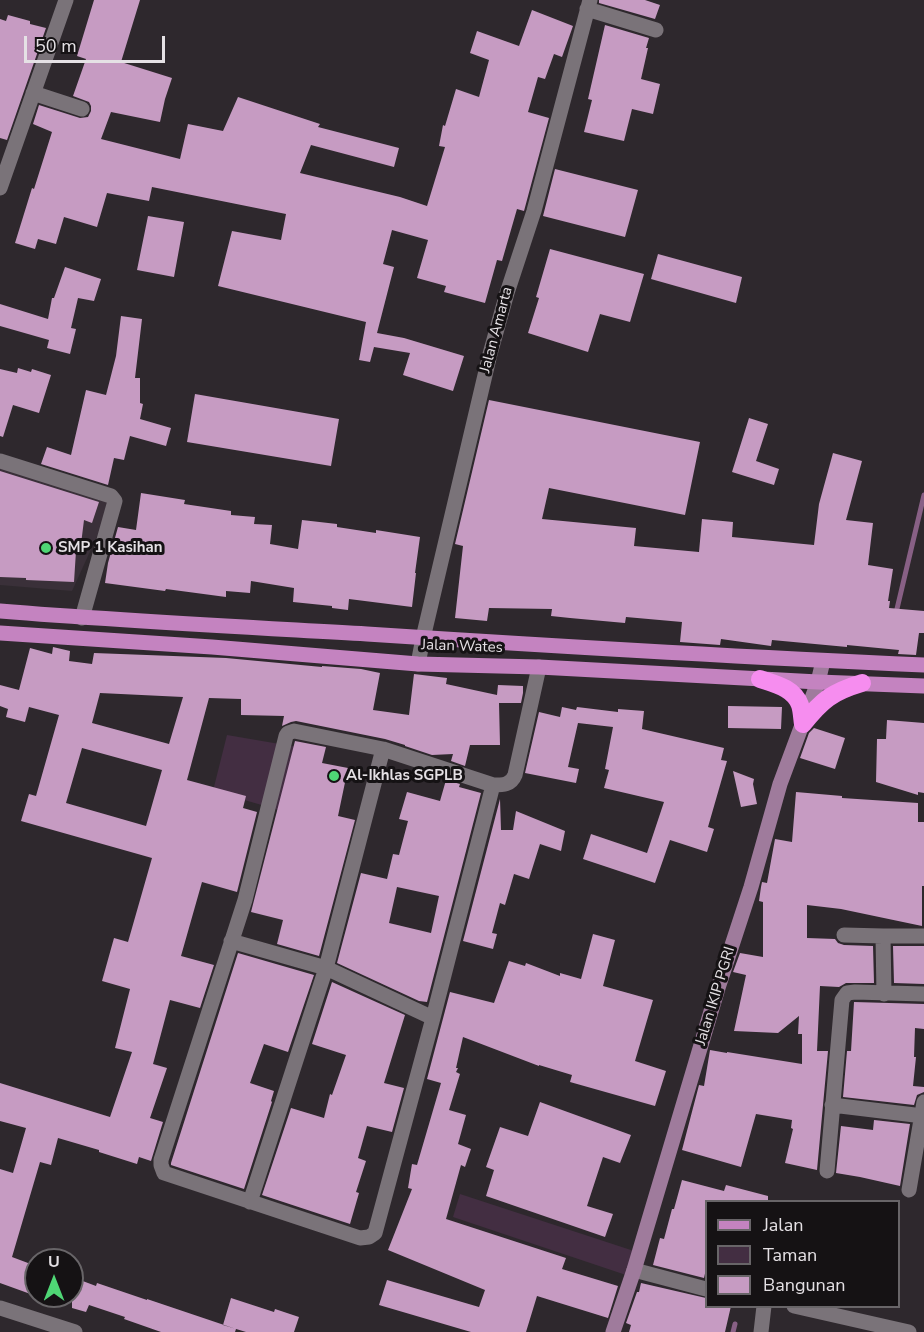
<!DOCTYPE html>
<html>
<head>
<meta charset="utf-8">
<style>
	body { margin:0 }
	#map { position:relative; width:924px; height:1332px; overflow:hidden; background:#2e282d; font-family:"Nunito Sans",sans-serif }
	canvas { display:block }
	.legend { position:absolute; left:705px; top:1200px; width:195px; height:108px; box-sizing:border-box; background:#151214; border:2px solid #686568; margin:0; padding:8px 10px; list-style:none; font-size:18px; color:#e5e1e5 }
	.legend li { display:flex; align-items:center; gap:12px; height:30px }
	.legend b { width:30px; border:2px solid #686568 }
	.north { position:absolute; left:24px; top:1248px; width:60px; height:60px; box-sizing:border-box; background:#151214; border:2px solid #686568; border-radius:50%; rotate:0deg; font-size:16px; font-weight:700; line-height:24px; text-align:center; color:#e5e1e5 }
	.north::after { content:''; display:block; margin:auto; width:21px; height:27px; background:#4fd675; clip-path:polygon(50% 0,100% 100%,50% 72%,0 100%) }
	.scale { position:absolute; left:24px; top:36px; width:141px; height:27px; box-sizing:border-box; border:3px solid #e5e1e5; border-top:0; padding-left:8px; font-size:18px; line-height:21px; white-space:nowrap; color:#e5e1e5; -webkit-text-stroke:4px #151214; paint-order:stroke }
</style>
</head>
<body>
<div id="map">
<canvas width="924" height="1332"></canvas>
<ul class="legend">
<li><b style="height:8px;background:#c483c0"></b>Jalan</li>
<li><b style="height:16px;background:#432e42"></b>Taman</li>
<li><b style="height:16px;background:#c69bc2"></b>Bangunan</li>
</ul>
<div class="north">U</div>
<div class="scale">50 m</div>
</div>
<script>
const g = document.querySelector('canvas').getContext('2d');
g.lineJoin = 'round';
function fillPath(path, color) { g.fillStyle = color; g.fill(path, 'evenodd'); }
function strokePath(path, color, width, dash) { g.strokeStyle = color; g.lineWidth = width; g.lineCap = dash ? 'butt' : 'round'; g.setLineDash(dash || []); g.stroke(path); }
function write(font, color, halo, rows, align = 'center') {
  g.font = font + ' "Nunito Sans",sans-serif'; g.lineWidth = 6; g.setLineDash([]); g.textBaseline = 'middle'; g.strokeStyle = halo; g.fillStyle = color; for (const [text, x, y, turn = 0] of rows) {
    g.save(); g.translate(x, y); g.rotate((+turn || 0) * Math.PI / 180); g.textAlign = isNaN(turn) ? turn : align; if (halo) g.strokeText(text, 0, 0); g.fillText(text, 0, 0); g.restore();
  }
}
fillPath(new Path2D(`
	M0 464 108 499 109 510 72 591 0 585Z`), '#3a3039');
fillPath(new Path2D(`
	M227 735 303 748 286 812 213 791Z
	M460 1194 634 1251 626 1275 453 1217Z`), '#432e42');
strokePath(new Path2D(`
	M896 613 924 495
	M733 1332 735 1324`), '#886085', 5);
fillPath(new Path2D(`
	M94 0H140L121 62 172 78 165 99 160 122 111 112 101 139 180 159 188 124 223 131 238 97 320 124 318 127 399 148 394 167 311 145 300 173 400 197 427 206 445 147 439 146 443 125 445 126 456 89 479 97 489 60 470 53 477 31 519 46 532 10 573 26 562 57 554 54 545 79 538 77 528 112 549 118 524 211 517 209 502 261 497 260 485 303 444 292 446 286 417 278 428 240 392 230 383 264 394 267 377 333 404 338 464 356 453 391 403 375 410 353 374 347 370 362 359 360 366 322 218 286 232 231 281 240 286 214 152 187 149 201 107 193 97 227 64 217 56 244 38 239 35 249 15 243 32 188 34 189 52 132 33 124 39 105 80 118 88 117 91 111V106L89 102 73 96 86 59 77 56Z
	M599 0H645L660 5 655 19 599 3Z
	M8 15 30 21V24L46 28 7 140 0 138V19L6 21Z
	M605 25 649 38 646 48H648L641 79 660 84 653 114 632 109 624 141 584 132 592 100 588 99Z
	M555 169 638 190 625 237 543 216Z
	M148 216 184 222 174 277 137 270Z
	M550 249 644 274 630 322 600 314 588 352 528 333 539 298 536 297Z
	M658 254 742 277 736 303 651 279Z
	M65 267 101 279 94 301 78 298 71 328 76 329 70 354 47 348 49 340 0 326V304L48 319 52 298H54Z
	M121 316 142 319 135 378H140V403L143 404 140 419 171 428 166 446 130 436 124 460 114 458 108 485 41 464 47 447 71 455 86 390 106 395 116 356Z
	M18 368 31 372 32 369 51 375 39 413 13 405 3 437 0 436V369L17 373Z
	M195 394 339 419 331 466 187 442Z
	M489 400 700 442 685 515 549 488 542 519 636 528 634 546 699 552 702 519 733 522 732 537 814 545 819 504 833 453 862 461 846 520 873 523 868 565 893 569 888 601H890L889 608 924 611V633H919L916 655 898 654 899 650 847 645V647L772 640 771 646 721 639 720 645 680 642 682 622 626 617 625 623 570 618 551 616 552 609 489 608 487 621 455 618 463 546 455 544Z
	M749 418 768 424 756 461 779 469 774 485 732 472Z
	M0 471 99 502 92 523 84 520 80 552 76 551 74 582 26 580V578L0 577Z
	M141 493 185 500 184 504 231 511V515L255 517 254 524 272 525 270 544 298 549 302 520 337 524V527L376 533V530L420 537 415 573H416L412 607 349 599 348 610 332 608V606L293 602 294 588 251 581 250 593 226 591V597L166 589 165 591 105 583 108 563 118 527 136 530Z
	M53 647 70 651 69 661 92 664 94 653 226 658 322 667V666L361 669 380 673 373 710 409 715 414 674 447 678 446 684 497 695 498 685 523 686V693L521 703H499L500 745H470L465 766 451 761 453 754 432 755 405 746V745L385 739 296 721 291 722 282 726 284 716 241 715V699L209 698 187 780 246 796 243 808 257 812 237 892 202 882 181 956 214 965 200 1008 170 1000 153 1064 167 1068 150 1118 163 1122 151 1161 139 1157 137 1164 99 1152V1150L58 1138 51 1165 40 1162 12 1257 36 1266V1296L0 1283V1169L13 1173 26 1128 0 1121V1083L110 1117 132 1052 115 1048 130 989 102 981 114 938 128 942 152 858 21 821 29 794 36 796 59 715 29 707 25 722 6 717 8 709 0 706V685L19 690 30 648 52 654ZM100 693 183 697 169 744 92 723ZM82 748 162 770 146 826 66 803Z
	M728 706 782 707 781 729 728 728Z
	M562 707 576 710 577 707 618 712V709L644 711 642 729 724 748 721 760 727 761 708 827 714 829 707 852 670 840 655 883 583 859 591 834 647 853 664 802 604 788 609 770 605 769 613 727 578 723 568 767 579 769 576 783 525 773 539 712 560 717Z
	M887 720 924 723V793L918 792V795L876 782 877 739H886Z
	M814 728 845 738 835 769 800 758 809 733Z
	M295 741 326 747 322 763 348 768 338 816 355 820 319 956 277 944 283 920 251 912Z
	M733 771 754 779 753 784 757 804 741 807Z
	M446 780 460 784 459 787 481 793 427 1002 419 1001 337 963 361 873 387 879 393 854 399 855 408 821 399 819 407 792 440 801ZM397 887 439 896 431 933 389 923Z
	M796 792 842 796V798L918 803V822H924V886H922V926L841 909 807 905V938L835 939 838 943 844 945 873 946 874 983H846L839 987 820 986 817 1051H828L817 1170 785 1163 793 1129 791 1128 792 1120 756 1114 741 1167 682 1150 699 1085 704 1086 710 1050 727 1053V1052L802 1064V1034H798L799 1016 778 1033 734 1031 746 975 733 972 740 953 763 957V902L759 901 761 887 762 882 767 883 775 839 792 842Z
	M500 799 501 830H513L516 811 565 831 561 851 540 844 529 879 514 874 505 905 500 903 492 933 497 934 493 949 463 941Z
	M593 934 615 940 603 986 653 1000 635 1061 666 1071 655 1106 570 1082 572 1075 539 1065V1066L463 1037 456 1068H458L456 1072 460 1074 449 1110 466 1115 458 1144 471 1149 465 1167 461 1165 446 1219 566 1258 562 1269 618 1286 608 1318 537 1296 526 1332H471L379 1305 387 1280 479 1307 485 1290 388 1250 412 1189 408 1188 412 1164 417 1165 441 1083 427 1079 450 992 494 1003 509 961 525 966 526 963 560 976V973L581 979Z
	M893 946H924V984L894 983Z
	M238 953 314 975 288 1052 264 1044 250 1083 274 1091 271 1101 272 1102 244 1189 171 1165V1163Z
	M332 982 405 1015 384 1083 404 1088 392 1132 367 1126 358 1158 366 1161 356 1192 359 1193 350 1224 262 1195 291 1108 324 1118 330 1094 332 1095 346 1055 312 1044Z
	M854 1002 924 1004V1029L915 1028 914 1057H916L913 1086 924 1087V1092L917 1095 914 1105 843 1097 847 1051H851Z
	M540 1102 631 1135 620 1163 603 1157 587 1206 613 1214 605 1237 486 1196 494 1170 486 1167 500 1127 528 1136Z
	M874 1120 910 1124 900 1186 860 1177 836 1173 841 1126 873 1130Z
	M682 1180 724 1191 726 1185 768 1196V1202H706V1269L704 1278 653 1265 660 1238 664 1239 672 1209H674Z
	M72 1277 96 1286 97 1283 147 1300V1299L236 1329 235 1332H161L124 1319 125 1317 89 1305 86 1312 72 1308Z
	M641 1283 706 1298V1306H731L725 1332H629L631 1325 626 1323 637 1292H639Z
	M231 1298 274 1312 275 1309 299 1317 294 1332H246L223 1325Z`), '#c69bc2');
strokePath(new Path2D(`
	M587 9 656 30
	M33 93 82 109
	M0 188 66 0
	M0 461 111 496 115 501 82 618
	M418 664 423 638 490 354 507 293 534 211 590 0
	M493 785 433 1018 375 1233 369 1237 360 1238 164 1173 161 1165V1160L245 900 286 736 288 733 294 731 383 749 493 785C503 785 511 785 515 775L539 667
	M844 935 883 936
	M231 941 326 968 433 1018
	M884 994 883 936H924
	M832 1105 923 1116
	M827 1171 842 1000 847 993 855 992 924 994
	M909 1190 924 1102
	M250 1202 326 968 383 749
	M634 1270 706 1289
	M794 1306 909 1332
	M0 1308 75 1332
	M761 1332 764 1306`), '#7a7379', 15);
strokePath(new Path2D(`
	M613 1332 634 1270 718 988 751 887 780 784 818 682 823 661`), '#9f7b9c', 15);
strokePath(new Path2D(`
	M0 611C122 621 244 627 367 634 552 646 738 657 924 665
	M0 633 212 647 418 664 539 667 818 682 924 686`), '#c483c0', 15);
strokePath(new Path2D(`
	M760 679C775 684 794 688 800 705 802 711 802 718 803 724
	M803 724C822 700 832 692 862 683`), '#f68def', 18);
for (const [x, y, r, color] of [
	[46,548,6,"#4fd675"],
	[334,776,6,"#4fd675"]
]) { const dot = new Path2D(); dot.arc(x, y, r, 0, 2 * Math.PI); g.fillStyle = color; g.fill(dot); strokePath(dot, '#151214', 2); }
write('15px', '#e5e1e5', '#151214', [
	["Jalan Amarta",497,330,-75],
	["Jalan Wates",462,647,2],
	["Jalan IKIP PGRI",716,996,-73]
]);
write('bold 15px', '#e5e1e5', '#151214', [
	["SMP 1 Kasihan",58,548],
	["Al-Ikhlas SGPLB",346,776]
], 'left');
</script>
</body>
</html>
